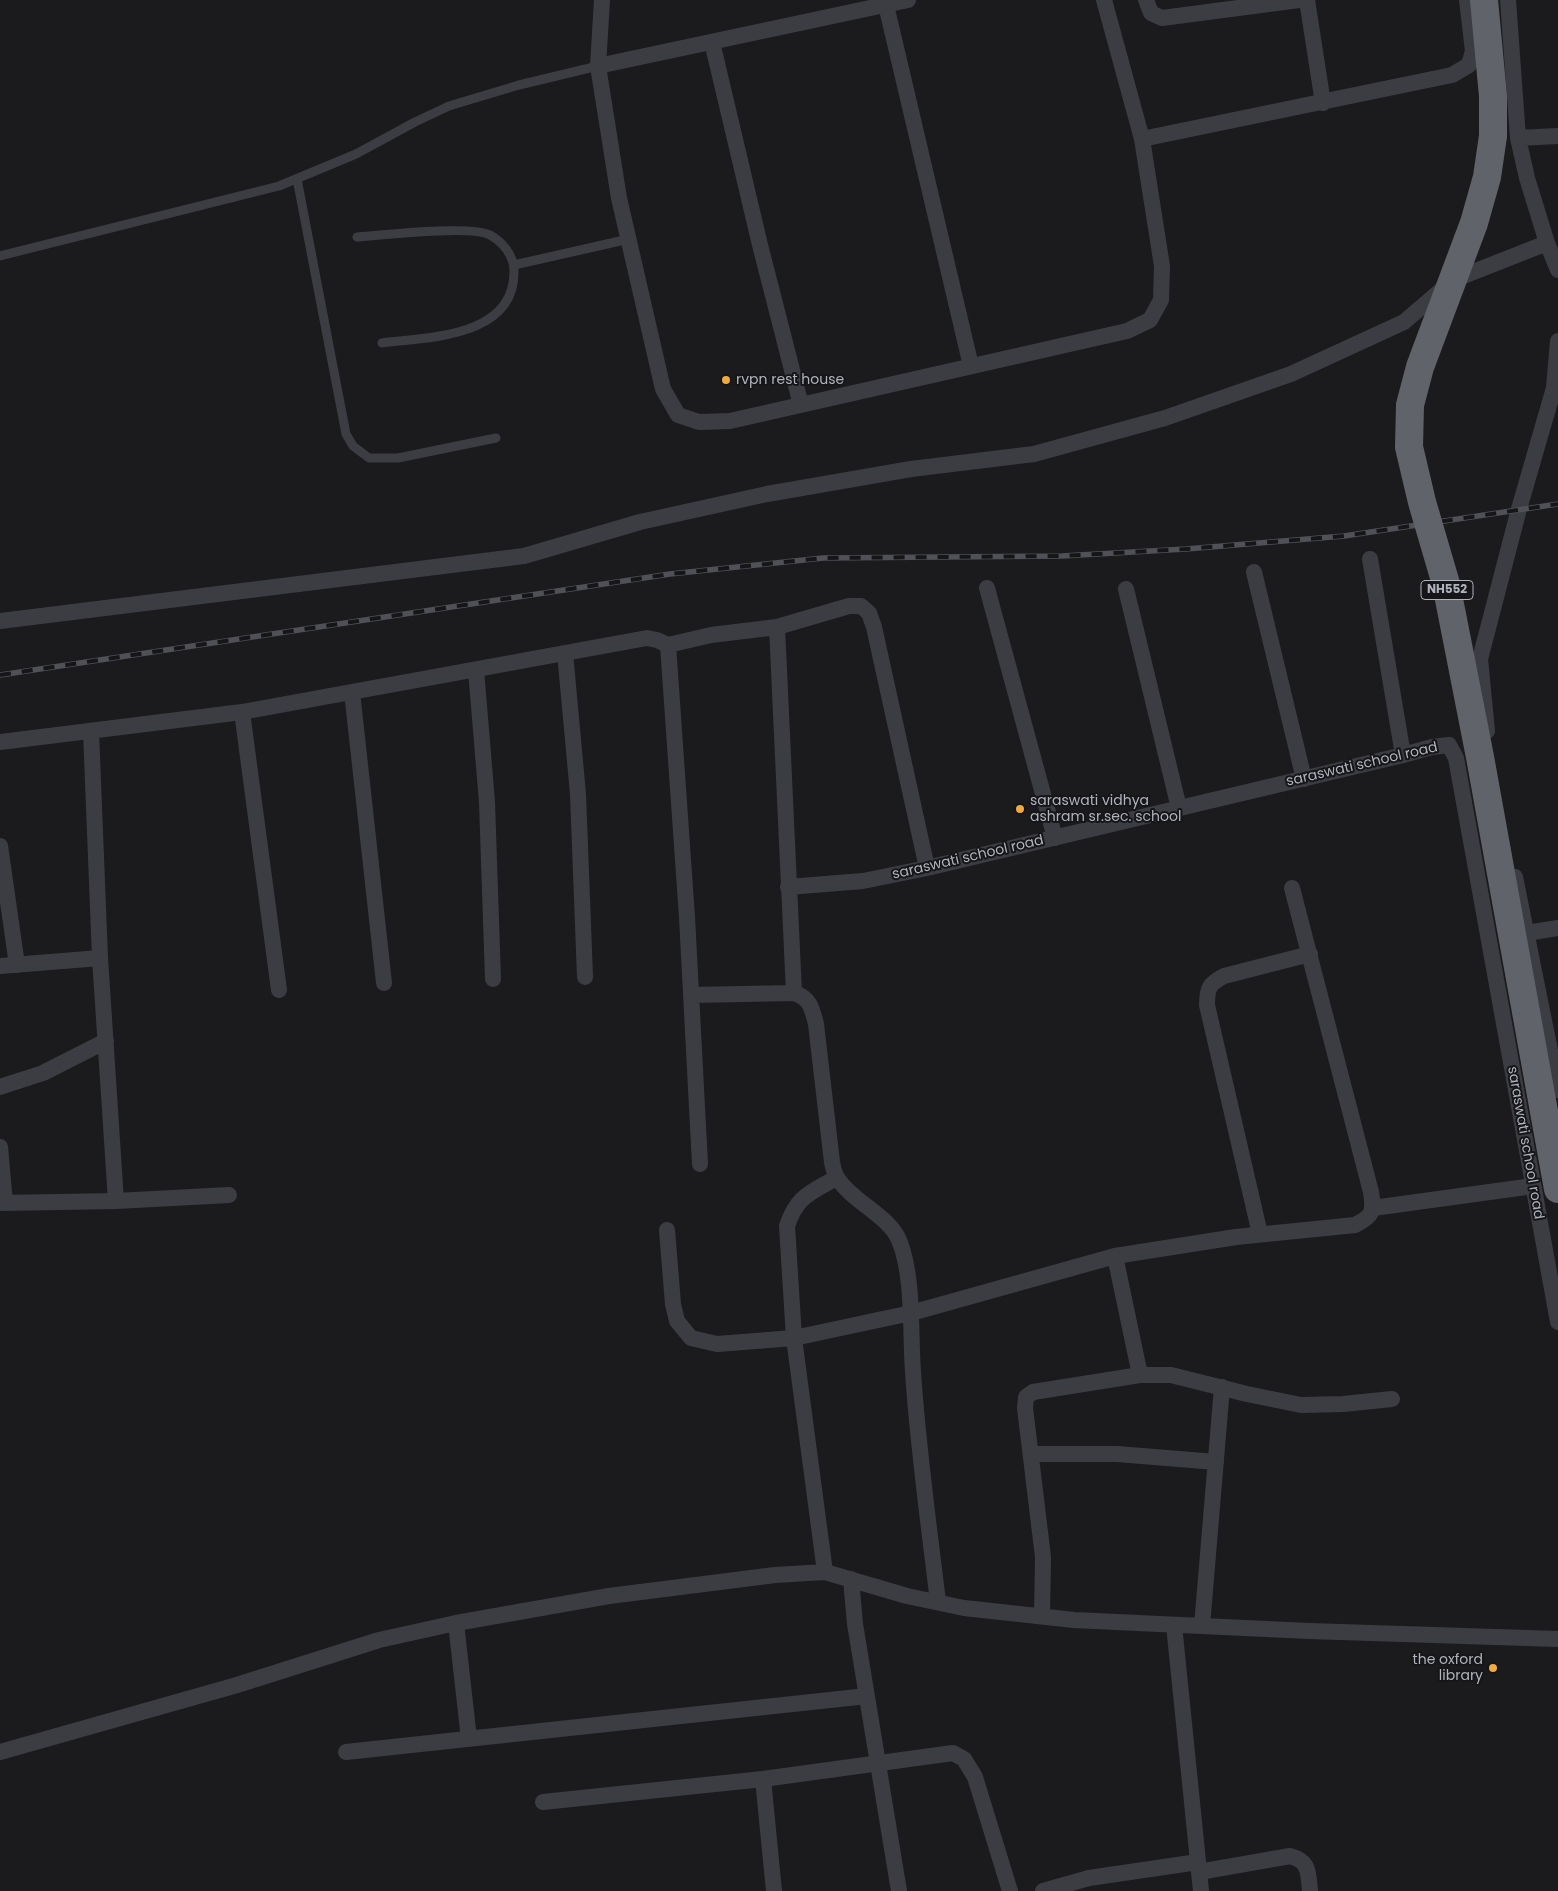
<!DOCTYPE html>
<html>
<head>
<meta charset="utf-8">
<style>
	body { margin:0 }
	canvas { display:block; background:#1b1b1d }
</style>
</head>
<body>
<canvas width="1558" height="1891"></canvas>
<script>
const g = document.querySelector('canvas').getContext('2d');
g.lineJoin = 'round';
function strokePath(path, color, width, dash) { g.strokeStyle = color; g.lineWidth = width; g.lineCap = dash ? 'butt' : 'round'; g.setLineDash(dash || []); g.stroke(path); }
function write(font, color, halo, rows, align = 'center') {
  g.font = font + ' Poppins,sans-serif'; g.lineWidth = 4; g.setLineDash([]); g.textBaseline = 'middle'; g.strokeStyle = halo; g.fillStyle = color; for (const [text, x, y, turn = 0] of rows) {
    g.save(); g.translate(x, y); g.rotate((+turn || 0) * Math.PI / 180); g.textAlign = isNaN(turn) ? turn : align; if (halo) g.strokeText(text, 0, 0); g.fillText(text, 0, 0); g.restore();
  }
}
strokePath(new Path2D(`
	M297 179 346 434 353 446 369 458H398L496 438
	M357 237C383 235 471 225 490 235 503 242 514 256 514 271 515 337 430 337 382 343
	M0 256 279 186 356 154 415 122 449 106 519 85 598 66
	M514 265 629 239`), '#3c3d42', 9);
strokePath(new Path2D(`
	M602 0 598 66 619 198 663 389 678 415 699 422 730 421 1127 331 1150 320 1161 300 1162 266 1142 139 1104 0
	M1146 0 1151 13 1162 18 1299 0
	M1307 0 1323 103
	M1508 0 1518 138 1527 178 1547 243 1558 270
	M886 5 971 366
	M712 42 760 245 801 405
	M598 66 908 0
	M1518 138 1558 136
	M1142 139 1452 75 1469 65 1473 51 1467 0
	M1370 559 1403 755
	M1254 572 1304 779
	M987 588 1055 838
	M1126 589 1179 808
	M0 621 524 556 640 522 767 494 911 469 1034 454 1165 418 1291 374 1404 322 1453 280 1547 243
	M777 627 794 993
	M668 645 711 635 777 627 849 606H861L869 613 874 627 927 868
	M565 653 578 794 585 977
	M476 670 487 802 493 979
	M352 692 384 983
	M242 712 279 990
	M91 731 100 958 116 1201
	M1487 731 1480 659 1519 509 1554 388 1558 341
	M0 742 242 712 647 638 657 640 668 645 687 917 700 1164
	M0 846 17 965
	M1515 877 1558 1090
	M788 887 863 881 927 868 1403 755 1432 747 1449 745 1456 758 1558 1322
	M1527 933 1558 928
	M0 966 100 958
	M691 995 794 993C810 998 812 1008 816 1024L832 1162C833 1167 834 1174 838 1179 853 1202 889 1216 899 1240 914 1276 910 1333 913 1372 918 1449 929 1526 938 1602
	M0 1087 43 1073 106 1041
	M0 1147 5 1203
	M0 1203 116 1201 229 1195
	M1373 1208 1533 1186
	M667 1230 673 1304 677 1321 691 1338 717 1344 794 1338 911 1313 1115 1256 1236 1237 1355 1225C1373 1216 1374 1212 1371 1192L1292 888
	M1260 1234 1207 1005C1207 988 1209 984 1224 976L1310 954
	M1115 1256 1140 1375
	M1031 1454H1117L1216 1462
	M825 1572 794 1338 787 1226C797 1196 810 1193 836 1178
	M851 1579 855 1624 899 1891
	M1042 1616 1043 1557 1025 1408 1026 1397 1033 1392 1140 1375H1171L1247 1394 1301 1405 1343 1404 1392 1399
	M456 1623 469 1739
	M1174 1625 1201 1891
	M1202 1626 1222 1387
	M0 1752 237 1685 379 1640 456 1623 609 1596 775 1575 825 1572 907 1596 964 1608 1074 1620 1309 1631 1558 1639
	M346 1752 867 1696
	M763 1779 774 1891
	M543 1802 763 1779 953 1753 964 1759 975 1777 1010 1891
	M1199 1872 1290 1856C1310 1861 1308 1873 1310 1891
	M1043 1891 1089 1878 1198 1862`), '#3c3d42', 16);
const rail = new Path2D(`
	M0 675 670 574 823 558 1062 556 1186 549 1344 536 1558 504`);
strokePath(rail, '#4f5157', 5.5);
strokePath(rail, '#161618', 4, [11]);
strokePath(new Path2D(`
	M1484 0 1493 96V136L1487 177 1474 223 1420 367 1410 405 1409 447 1422 502 1446 584 1480 757 1558 1189`), '#60646a', 28);
for (const [x, y, r, color] of [
	[726,380,5,"#f1aa3f"],
	[1020,809,5,"#f1aa3f"],
	[1493,1668,5,"#f1aa3f"]
]) { const dot = new Path2D(); dot.arc(x, y, r, 0, 2 * Math.PI); g.fillStyle = color; g.fill(dot); strokePath(dot, '#161618', 2); }
for (const [x, y, w] of [
	[1447,590,52]
]) { const box = new Path2D(); box.roundRect(x - w / 2, y - 9.5, w, 19, 4); g.fillStyle = '#161618'; g.fill(box); strokePath(box, '#aeb3bc', 1); }
write('bold 12px', '#aeb3bc', null, [
	["NH552",1447,590]
]);
write('14px', '#aeb3bc', '#161618', [
	["rvpn rest house",736,380],
	["saraswati vidhya",1030,801],
	["ashram sr.sec. school",1030,817],
	["the oxford",1483,1660,"right"],
	["library",1483,1676,"right"]
], 'left');
write('14px', '#aeb3bc', '#161618', [
	["saraswati school road",1362,765,-13],
	["saraswati school road",968,858,-13],
	["saraswati school road",1525,1143,80]
]);
</script>
</body>
</html>
